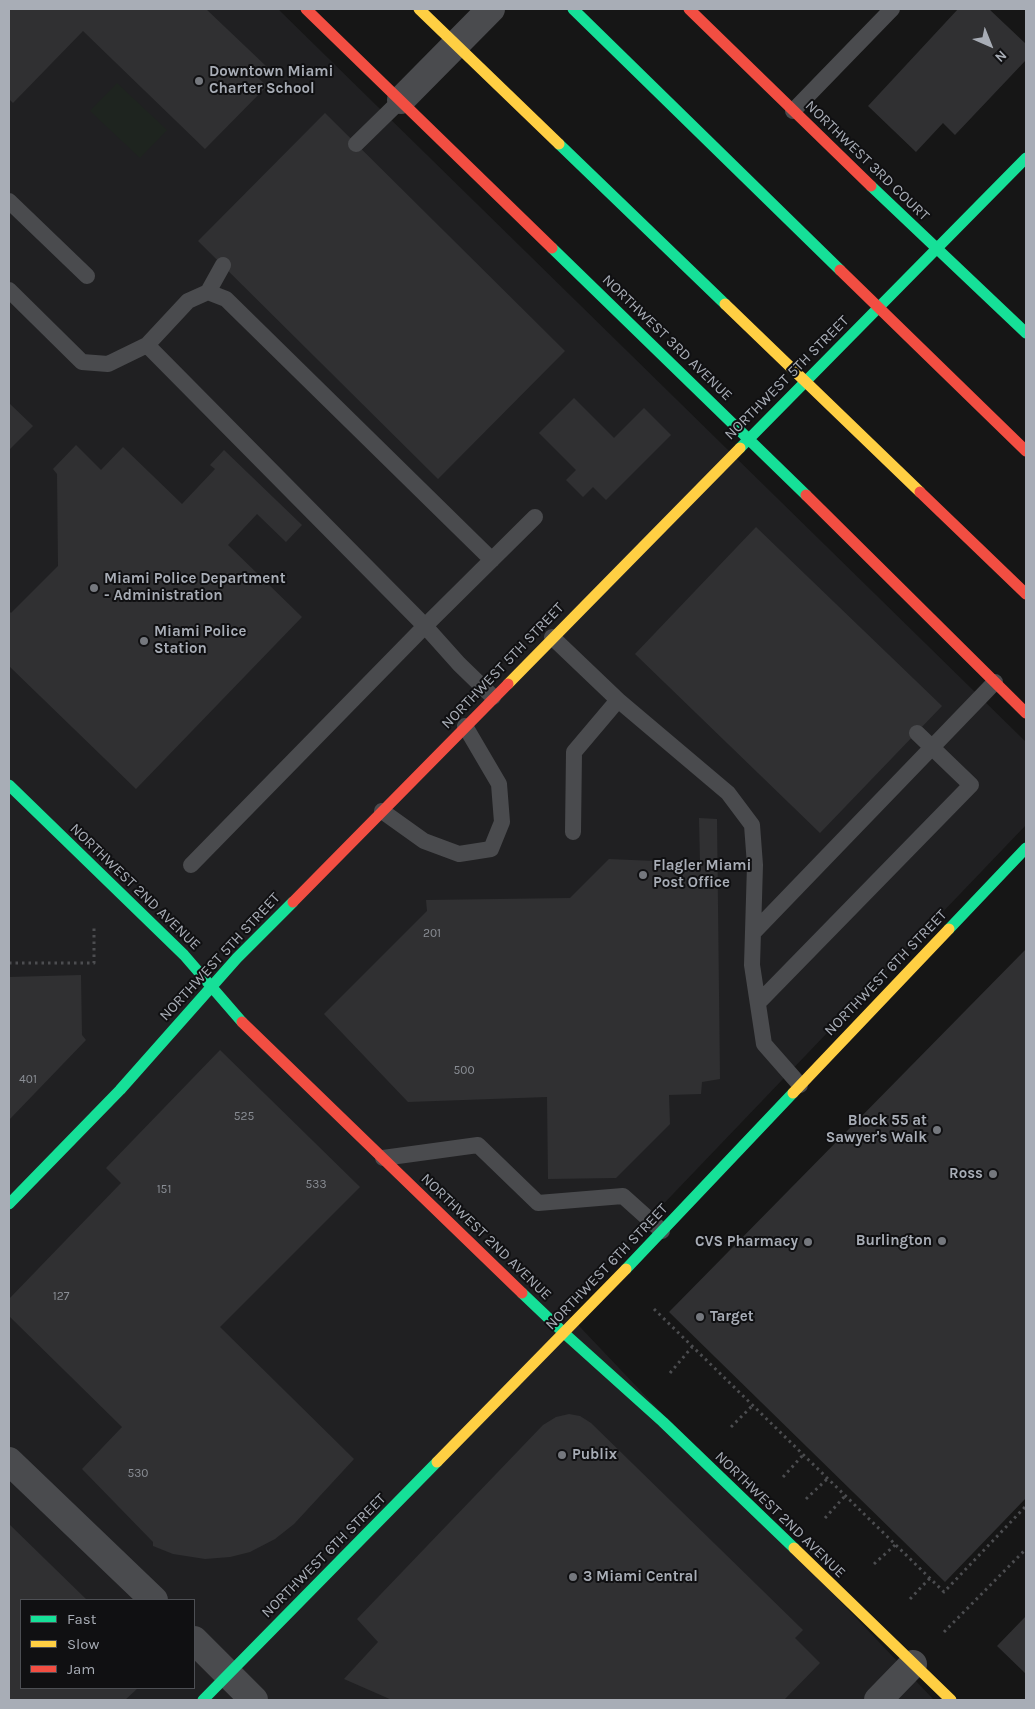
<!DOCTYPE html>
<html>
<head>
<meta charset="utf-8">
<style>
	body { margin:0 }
	#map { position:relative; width:1035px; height:1709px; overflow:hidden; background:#161616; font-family:Karla,sans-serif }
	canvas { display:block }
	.frame { position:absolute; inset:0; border:10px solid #a8adb6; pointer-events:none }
	.legend { position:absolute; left:20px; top:1599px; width:175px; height:90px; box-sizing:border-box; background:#101012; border:1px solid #4d4f54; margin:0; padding:6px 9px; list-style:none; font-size:15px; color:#a8adb6 }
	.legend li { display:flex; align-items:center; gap:10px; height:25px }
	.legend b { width:25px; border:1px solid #4d4f54 }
	.north { position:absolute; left:965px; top:20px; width:50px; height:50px; -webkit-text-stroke:4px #101012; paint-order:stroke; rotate:136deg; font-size:14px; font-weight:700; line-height:20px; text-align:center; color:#a8adb6 }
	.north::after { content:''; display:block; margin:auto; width:18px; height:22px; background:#a8adb6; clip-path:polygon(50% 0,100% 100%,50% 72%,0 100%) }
</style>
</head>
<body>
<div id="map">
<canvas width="1035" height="1709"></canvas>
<div class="frame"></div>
<ul class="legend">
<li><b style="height:6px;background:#16e098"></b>Fast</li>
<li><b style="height:6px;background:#ffcf43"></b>Slow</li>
<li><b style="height:6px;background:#f24e42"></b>Jam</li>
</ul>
<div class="north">N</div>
</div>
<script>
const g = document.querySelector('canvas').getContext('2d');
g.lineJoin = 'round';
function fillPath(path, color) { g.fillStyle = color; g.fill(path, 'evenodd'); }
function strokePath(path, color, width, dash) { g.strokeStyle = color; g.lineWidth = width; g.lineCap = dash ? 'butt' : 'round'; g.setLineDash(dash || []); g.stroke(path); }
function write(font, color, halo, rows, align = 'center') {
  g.font = font + ' Karla,sans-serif'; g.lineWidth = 4; g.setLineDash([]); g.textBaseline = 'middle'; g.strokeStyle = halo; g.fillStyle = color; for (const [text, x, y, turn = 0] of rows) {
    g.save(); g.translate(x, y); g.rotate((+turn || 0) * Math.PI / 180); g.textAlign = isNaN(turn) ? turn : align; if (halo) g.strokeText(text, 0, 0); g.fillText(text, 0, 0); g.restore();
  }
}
fillPath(new Path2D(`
	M9 9H278L1026 742V825L563 1309 934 1700H9ZM21 1600H194V1688H21Z`), '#202022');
fillPath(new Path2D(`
	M117 83 167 130 140 158 90 111Z`), '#1e241f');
fillPath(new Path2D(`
	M9 9H206L267 67 257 77 267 86 205 149 83 31 13 103 9 99Z
	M958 9H989L1026 44V60L955 135 943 123 916 152 868 106Z
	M325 113 565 351 438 479 198 241Z
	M574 398 614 438 644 408 671 435 606 500 593 487 583 497 566 480 576 470 539 433Z
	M9 403 33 426 9 450Z
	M76 445 101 470 123 447 182 504 215 469 210 465 224 450 302 525 286 542 257 514 228 545 302 617 136 789 9 666V611L11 613 58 566 57 474 53 469Z
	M756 527 942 706 820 833 635 654Z
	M699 818 717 819 720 1079 702 1082 701 1094 669 1095 670 1124 616 1178 548 1179 547 1097 408 1102 324 1014 427 911 426 900 570 898 609 859 700 863Z
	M1026 949V1498L945 1582 669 1312Z
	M81 975 82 1035 86 1040 9 1120V977Z
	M220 1050 360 1187 220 1327 354 1459 294 1524 275 1539 250 1552 230 1557 205 1559 173 1554 153 1546V1542L82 1469 122 1427 9 1316V1299L121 1183 106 1168Z
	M569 1414 580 1416 591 1423 803 1630 795 1638 820 1663 784 1700H392L344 1679 378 1642 357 1619 543 1425 556 1417Z
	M9 1524 87 1600H21V1688H138L125 1700H9Z
	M1026 1616V1674L997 1646Z`), '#303032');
strokePath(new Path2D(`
	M9 963H94V927
	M654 1309 944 1592 1026 1506
	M670 1373 692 1347
	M731 1427 752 1406
	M783 1477 803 1455
	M806 1499 827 1479
	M825 1518 845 1496
	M874 1564 895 1545
	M910 1599 930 1578
	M944 1632 1026 1549`), '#4c4d50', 3, [2.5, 4]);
strokePath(new Path2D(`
	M793 111 892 9
	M356 144 401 100
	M9 201 87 276
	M9 290 82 362 108 364 147 345
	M208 292 223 265
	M492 560 226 299 208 292 188 301 147 345 425 626 459 664 493 697
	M552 637 618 700
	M382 811 424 841 459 854 491 849 502 822 499 784 465 726
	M573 832 574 752 618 700 728 793 752 825 755 865 752 965 764 1044 800 1085
	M191 865 425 626 535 517
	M753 933 995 682
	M758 1003 971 785 917 733
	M383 1158 478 1145 538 1203 623 1196 662 1231`), '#4a4b4e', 16);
strokePath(new Path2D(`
	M401 100 491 9
	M9 1461 154 1600
	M194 1640 254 1700
	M878 1700 913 1664`), '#4a4b4e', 28);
strokePath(new Path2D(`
	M871 186 1026 333
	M552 248 806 495
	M740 448 1026 158
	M9 785 184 955 242 1022
	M949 929 1026 848
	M9 1204 120 1090 237 958 293 902
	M626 1269 793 1093
	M522 1293 564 1333 663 1422 794 1548
	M203 1700 437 1462`), '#16e098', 11);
strokePath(new Path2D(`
	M508 684 740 448
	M793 1093 949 929
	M437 1462 626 1269
	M794 1548 951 1700`), '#ffcf43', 11);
strokePath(new Path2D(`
	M306 9 552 248
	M689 9 871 186
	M806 495 1026 713
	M293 902 508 684
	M242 1022 522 1293`), '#f24e42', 11);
strokePath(new Path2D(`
	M573 9 840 270
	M559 144 725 304`), '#16e098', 11);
strokePath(new Path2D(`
	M419 9 559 144
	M725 304 920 492`), '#ffcf43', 11);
strokePath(new Path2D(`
	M840 270 1026 451
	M920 492 1026 594`), '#f24e42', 11);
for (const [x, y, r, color] of [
	[199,81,5,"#75787e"],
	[94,588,5,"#75787e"],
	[144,641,5,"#75787e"],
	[643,875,5,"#75787e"],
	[937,1130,5,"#75787e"],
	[993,1174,5,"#75787e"],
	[942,1241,5,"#75787e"],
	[808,1242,5,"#75787e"],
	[700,1317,5,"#75787e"],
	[562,1455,5,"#75787e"],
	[573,1577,5,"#75787e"]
]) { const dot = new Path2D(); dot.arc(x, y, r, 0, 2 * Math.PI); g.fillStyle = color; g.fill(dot); strokePath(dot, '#101012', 2); }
write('12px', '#8a8e95', null, [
	["201",432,934],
	["500",464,1071],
	["401",28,1080],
	["525",244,1117],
	["533",316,1185],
	["151",164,1190],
	["127",61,1297],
	["530",138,1474]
]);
write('bold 15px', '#a8adb6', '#101012', [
	["Downtown Miami",209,72],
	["Charter School",209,89],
	["Miami Police Department",104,579],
	["- Administration",104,596],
	["Miami Police",154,632],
	["Station",154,649],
	["Flagler Miami",653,866],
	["Post Office",653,883],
	["Block 55 at",927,1121,"right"],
	["Sawyer's Walk",927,1138,"right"],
	["Ross",983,1174,"right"],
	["Burlington",932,1241,"right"],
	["CVS Pharmacy",798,1242,"right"],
	["Target",710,1317],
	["Publix",572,1455],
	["3 Miami Central",583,1577]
], 'left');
write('15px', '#a8adb6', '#101012', [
	["NORTHWEST 3RD COURT",867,161,44],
	["NORTHWEST 3RD AVENUE",667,338,44],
	["NORTHWEST 5TH STREET",787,378,-45],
	["NORTHWEST 5TH STREET",503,666,-46],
	["NORTHWEST 2ND AVENUE",135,887,44],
	["NORTHWEST 5TH STREET",220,957,-47],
	["NORTHWEST 6TH STREET",886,973,-46],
	["NORTHWEST 2ND AVENUE",486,1237,44],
	["NORTHWEST 6TH STREET",607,1267,-46],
	["NORTHWEST 2ND AVENUE",780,1515,44],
	["NORTHWEST 6TH STREET",324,1556,-45]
]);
</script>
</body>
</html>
